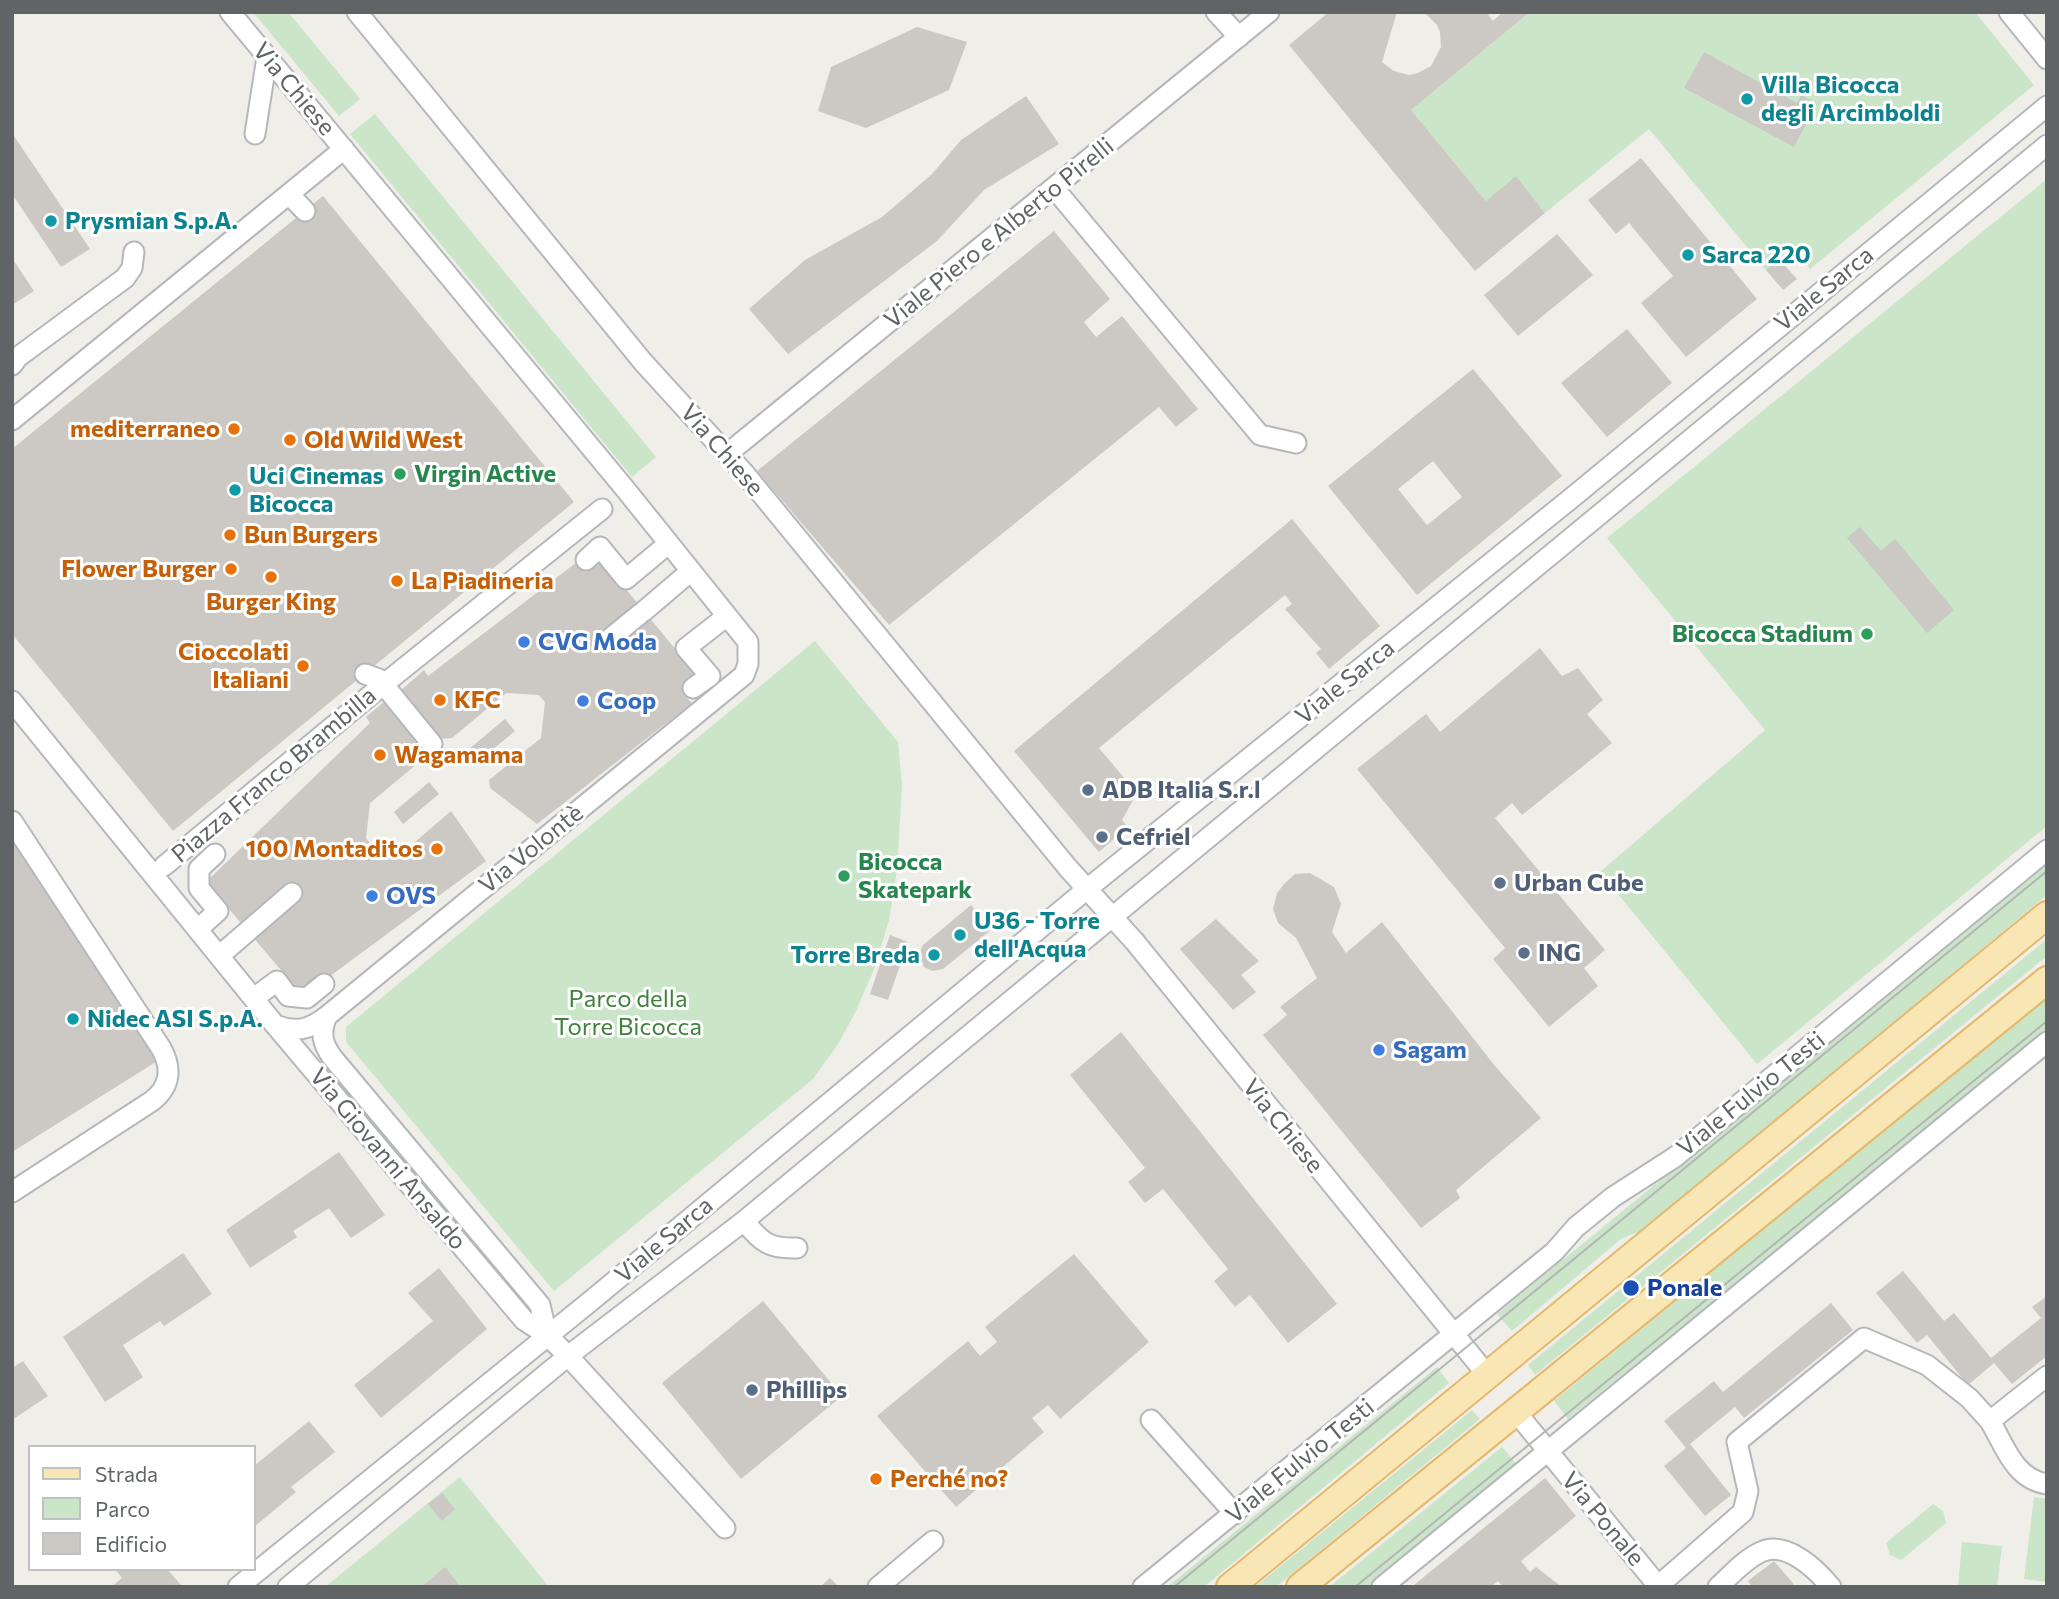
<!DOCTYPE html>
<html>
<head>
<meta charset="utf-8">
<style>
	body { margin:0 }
	#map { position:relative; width:2059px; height:1599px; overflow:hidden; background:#f0eee9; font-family:Commissioner,sans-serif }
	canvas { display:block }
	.frame { position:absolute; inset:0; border:14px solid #606467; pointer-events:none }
	.legend { position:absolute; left:28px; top:1445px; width:228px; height:126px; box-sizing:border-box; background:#fff; border:2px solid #bfc1c2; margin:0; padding:9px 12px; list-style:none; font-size:21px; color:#606467 }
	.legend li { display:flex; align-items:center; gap:14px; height:35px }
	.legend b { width:35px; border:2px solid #bfc1c2 }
</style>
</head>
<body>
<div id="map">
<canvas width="2059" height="1599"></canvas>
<div class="frame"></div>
<ul class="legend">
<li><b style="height:9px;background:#f8e7b5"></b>Strada</li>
<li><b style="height:19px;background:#cae5c8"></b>Parco</li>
<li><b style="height:19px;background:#ccc9c5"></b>Edificio</li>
</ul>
</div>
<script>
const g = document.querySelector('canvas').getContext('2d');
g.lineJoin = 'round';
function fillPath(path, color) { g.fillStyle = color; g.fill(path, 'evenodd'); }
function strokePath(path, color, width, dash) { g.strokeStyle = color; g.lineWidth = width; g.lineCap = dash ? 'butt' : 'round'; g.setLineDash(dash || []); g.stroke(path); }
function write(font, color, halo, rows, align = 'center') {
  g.font = font + ' Commissioner,sans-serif'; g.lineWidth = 6; g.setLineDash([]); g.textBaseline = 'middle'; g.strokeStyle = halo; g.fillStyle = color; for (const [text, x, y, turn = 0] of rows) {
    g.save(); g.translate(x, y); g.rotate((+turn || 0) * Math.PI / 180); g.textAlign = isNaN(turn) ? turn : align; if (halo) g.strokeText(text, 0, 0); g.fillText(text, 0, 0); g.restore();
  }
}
fillPath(new Path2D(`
	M253 12H288L360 99 339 116Z
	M1530 12H1975L2034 85 1810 269 1791 249 1766 270 1649 129 1545 213 1516 177 1486 201 1411 110Z
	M375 114 656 457 632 477 350 134Z
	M2047 179V826L1757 1064 1600 872 1765 730 1607 538Z
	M815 641 898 742 902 785 897 870 889 920 875 967 855 1013 838 1044 813 1079 554 1291 346 1042V1027Z
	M2047 863V895L1644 1229 1621 1239 1512 1331 1497 1314Z
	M2047 939V956L1535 1375 1528 1365Z
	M2047 996V1030L1568 1419 1554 1401Z
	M1437 1367 1449 1383 1204 1587H1167Z
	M1472 1410 1480 1419 1276 1587H1255Z
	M1502 1447 1518 1466 1370 1587H1329Z
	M460 1477 549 1587H325Z
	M2034 1497 2047 1499V1582L2024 1579Z
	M1933 1504 1943 1511 1946 1523 1901 1560 1890 1555 1886 1543Z
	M1962 1542 2002 1546 1997 1587H1958Z`), '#cae5c8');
fillPath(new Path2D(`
	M1329 12H1397L1382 62 1394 71 1409 75 1418 73 1431 66 1441 47 1440 32 1437 25 1424 12H1486L1493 21 1503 12H1530L1411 110 1486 201 1516 176 1545 213 1475 271 1289 45Z
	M917 27 967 42 949 90 866 128 818 111 831 67Z
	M1704 52 1797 103 1801 95 1817 104 1794 147 1684 88Z
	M1026 96 1059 144 984 190 937 241 788 354 749 309 805 260 882 217 932 174 961 140Z
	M12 133 90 249 61 267 12 194Z
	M1641 158 1757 299 1686 357 1641 303 1673 276 1629 223 1616 234 1588 200Z
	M323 196 574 502 173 831 12 634V449Z
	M1054 231 1110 299 1084 322 1096 337 1122 316 1198 409 1176 427 1159 407 889 625 757 471Z
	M1557 234 1593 275 1518 336 1484 295Z
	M12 258 34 291 12 305Z
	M1779 259 1797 279 1783 290 1766 270Z
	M1627 329 1672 383 1607 437 1561 383Z
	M1473 369 1562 476 1417 595 1328 486ZM1433 461 1462 497 1427 525 1398 489Z
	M1292 519 1380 626 1329 669 1316 653 1321 649 1285 609 1292 604 1285 595 1099 748 1137 793 1122 820 1128 827 1099 852 1014 751Z
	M1860 527 1881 551 1895 539 1954 610 1927 633 1847 538Z
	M577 562 586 572 597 564 607 566 695 673 694 684 683 694 692 703 537 824 490 788 489 780 541 738 545 702 539 695 506 693 452 738 438 739 400 691 424 670 428 676Z
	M1540 648 1562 676 1578 668 1603 700 1587 714 1612 743 1522 815 1512 803 1495 818 1605 950 1584 968 1598 986 1549 1027 1493 959 1505 948 1357 769 1426 714 1440 732Z
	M385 701 425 750 423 759 370 803 366 838 372 846 408 848 451 811 486 861 303 996 206 882 370 723 366 717Z
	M505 719 515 731 479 761 469 749Z
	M429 782 439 794 403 824 394 812Z
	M12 838 102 978 106 975 159 1060 12 1152Z
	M1310 873 1334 887 1341 904 1332 932 1346 953 1382 922 1495 1066 1541 1118 1456 1190 1460 1198 1421 1228 1263 1035 1287 1015 1280 1007 1317 978 1296 938 1278 923 1273 909 1277 893 1284 884 1295 874Z
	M971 905 991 930 943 969 933 971 924 967 919 954 923 945Z
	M1216 919 1259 961 1241 975 1256 992 1233 1010 1180 949Z
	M890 935 908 942 888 1000 870 994Z
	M1121 1032 1337 1304 1288 1343 1250 1295 1235 1307 1214 1281 1228 1269 1163 1189 1145 1203 1128 1182 1145 1168 1070 1075Z
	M339 1152 385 1215 351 1238 329 1208 293 1231 297 1237 250 1268 226 1230Z
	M183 1253 212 1294 164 1326 160 1321 123 1345 143 1377 105 1402 63 1337Z
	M1074 1254 1149 1342 1060 1419 1048 1405 1032 1418 1044 1432 956 1507 877 1416 968 1341 980 1356 997 1342 985 1327Z
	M439 1268 487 1329 381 1418 354 1385 433 1321 408 1293Z
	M1903 1271 1944 1321 1954 1313 1991 1358 2041 1318 2032 1307 2047 1296V1356L2012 1384 1994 1363 1968 1385 1927 1335 1917 1343 1876 1293Z
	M763 1301 842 1396 741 1479 662 1383Z
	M1831 1303 1853 1330 1744 1418 1735 1407 1690 1444 1731 1495 1705 1516 1664 1466 1686 1448 1664 1421 1714 1381 1723 1392Z
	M23 1361 48 1396 12 1420V1368Z
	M309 1421 335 1452 291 1487 296 1492 254 1527V1466Z
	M1545 1478 1576 1516 1521 1561 1530 1572 1536 1567 1562 1587H1503L1498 1581 1491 1587H1415L1414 1585Z
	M442 1493 455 1509 442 1521 428 1504Z
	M1774 1561 1792 1582 1795 1587H1752L1748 1581Z
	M445 1567 461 1587H421Z
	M115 1569H167L181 1585 111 1587 122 1578Z
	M830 1578 839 1587H820Z`), '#ccc9c5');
const minor = new Path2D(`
	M230 12 626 490 748 642V664L744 675 327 1016C320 1032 322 1043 332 1057L540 1305 547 1335
	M357 12 643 362 745 474 1068 868 1135 942 1488 1376
	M1216 12 1239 37
	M2009 12 2047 59
	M255 134 267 57
	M1054 188 1260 435 1296 443
	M289 194 305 211
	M12 365 18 357 125 278 132 268 134 252
	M12 420 344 149
	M727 454 1269 12
	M586 560 600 547 626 579 668 544
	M644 611 691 571
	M607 641 640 614
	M365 674 379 679 432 744
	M693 688 710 676 686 648 727 616
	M12 701 275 1025 524 1320 547 1335 568 1356 725 1528
	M12 821 161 1048C172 1068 171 1086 152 1101L12 1192
	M164 866 384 684 602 509
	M198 929 218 911 199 888V869L215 854
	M219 956 292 893
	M254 998 277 981 288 996 307 998 324 984
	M275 1025C296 1033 309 1030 327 1016
	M744 1221C761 1242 769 1249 797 1248
	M1516 1412 1659 1587
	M1151 1420 1235 1514
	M1990 1421C2005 1446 2014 1479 2047 1484
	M1658 1586 1743 1512 1748 1491 1737 1442 1864 1338 1927 1365 1969 1398 1990 1421 2047 1376
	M238 1587 592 1300 1087 889 1574 496 2047 106
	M288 1587 568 1356 744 1221 2047 145
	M878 1587 933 1541
	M1143 1587 1554 1252 1576 1227 1613 1197 1675 1157 2047 850
	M1382 1587 2047 1042
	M1718 1587C1731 1575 1745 1559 1761 1552 1786 1540 1816 1569 1831 1587`);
const major = new Path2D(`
	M1230 1587 2047 915
	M1300 1587 2047 980`);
strokePath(minor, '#b5b8bb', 23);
strokePath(major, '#e6b86c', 30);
strokePath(minor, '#fff', 19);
strokePath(major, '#f8e7b5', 26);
strokePath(new Path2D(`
	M1174 1587 2047 871
	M1355 1587 2047 1021`), '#b4b5b5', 2);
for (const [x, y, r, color] of [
	[1747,99,7,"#0f9aa8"],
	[51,221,7,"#0f9aa8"],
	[1688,255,7,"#0f9aa8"],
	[234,429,7,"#e8710a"],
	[290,440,7,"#e8710a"],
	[400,474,7,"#2e9e5b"],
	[235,490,7,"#0f9aa8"],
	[230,535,7,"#e8710a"],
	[231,569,7,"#e8710a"],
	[271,577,7,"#e8710a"],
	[397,581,7,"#e8710a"],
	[1867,634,7,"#2e9e5b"],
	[524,642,7,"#3f7fe0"],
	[303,666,7,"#e8710a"],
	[440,700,7,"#e8710a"],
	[583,701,7,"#3f7fe0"],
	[380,755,7,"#e8710a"],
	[1088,790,7,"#5c6f8a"],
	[1102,837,7,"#5c6f8a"],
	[437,849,7,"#e8710a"],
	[844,876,7,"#2e9e5b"],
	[1500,883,7,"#5c6f8a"],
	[372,896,7,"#3f7fe0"],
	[960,935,7,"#0f9aa8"],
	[1524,953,7,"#5c6f8a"],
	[934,955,7,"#0f9aa8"],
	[73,1019,7,"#0f9aa8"],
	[1379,1050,7,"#3f7fe0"],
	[1631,1288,9,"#1a4fb4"],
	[752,1390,7,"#5c6f8a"],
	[876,1479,7,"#e8710a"]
]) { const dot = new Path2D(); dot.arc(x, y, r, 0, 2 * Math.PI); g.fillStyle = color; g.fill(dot); strokePath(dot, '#fff', 2.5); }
write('bold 24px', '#0d838f', '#fff', [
	["Villa Bicocca",1761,85],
	["degli Arcimboldi",1761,113],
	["Prysmian S.p.A.",65,221],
	["Sarca 220",1702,255],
	["Uci Cinemas",249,476],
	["Bicocca",249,504],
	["U36 - Torre",974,921],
	["dell'Acqua",974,949],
	["Torre Breda",920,955,"right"],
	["Nidec ASI S.p.A.",87,1019]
], 'left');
write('24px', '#606467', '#fff', [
	["Via Chiese",294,89,50],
	["Viale Piero e Alberto Pirelli",999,233,-39],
	["Viale Sarca",1824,289,-39],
	["Via Chiese",722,450,49],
	["Viale Sarca",1345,682,-39],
	["Piazza Franco Brambilla",274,775,-40],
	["Via Volontè",531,849,-39],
	["Viale Fulvio Testi",1751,1094,-39],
	["Via Chiese",1283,1126,51],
	["Via Giovanni Ansaldo",388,1159,50],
	["Viale Sarca",664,1240,-40],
	["Viale Fulvio Testi",1300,1461,-39],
	["Via Ponale",1603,1519,50]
]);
write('bold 24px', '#c56008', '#fff', [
	["mediterraneo",220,429,"right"],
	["Old Wild West",304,440],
	["Bun Burgers",244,535],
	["Flower Burger",217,569,"right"],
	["La Piadineria",411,581],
	["Burger King",271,602,"center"],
	["Cioccolati",289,652,"right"],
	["Italiani",289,680,"right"],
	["KFC",454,700],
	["Wagamama",394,755],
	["100 Montaditos",423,849,"right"],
	["Perché no?",890,1479]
], 'left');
write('bold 24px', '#27864d', '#fff', [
	["Virgin Active",414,474],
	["Bicocca Stadium",1853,634,"right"],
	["Bicocca",858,862],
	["Skatepark",858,890]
], 'left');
write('bold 24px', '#366cbe', '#fff', [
	["CVG Moda",538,642],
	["Coop",597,701],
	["OVS",386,896],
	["Sagam",1393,1050]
], 'left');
write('bold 24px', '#4e5e75', '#fff', [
	["ADB Italia S.r.l",1102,790],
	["Cefriel",1116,837],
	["Urban Cube",1514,883],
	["ING",1538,953],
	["Phillips",766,1390]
], 'left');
write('24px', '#40813d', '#fff', [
	["Parco della",628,999],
	["Torre Bicocca",628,1027]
]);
write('bold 24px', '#164399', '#fff', [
	["Ponale",1647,1288]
], 'left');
</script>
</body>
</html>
